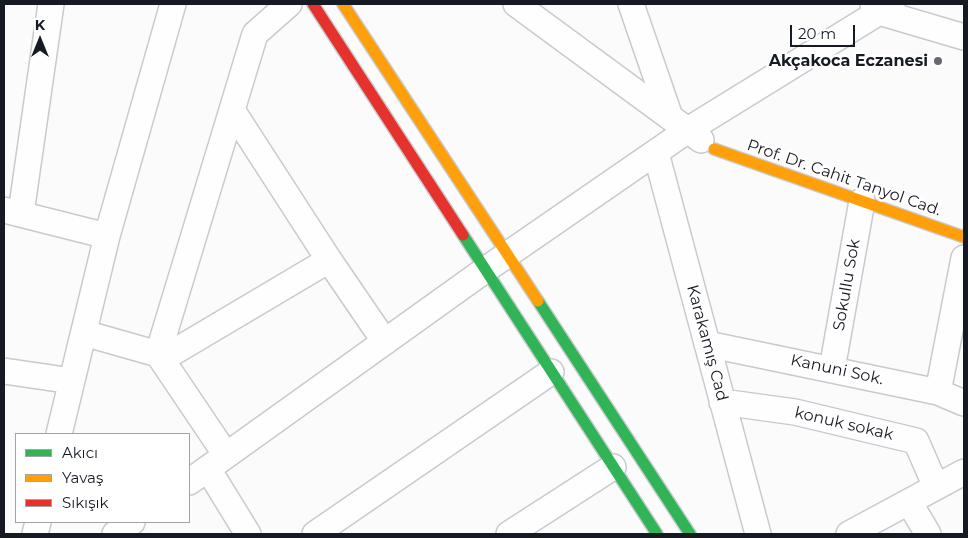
<!DOCTYPE html>
<html>
<head>
<meta charset="utf-8">
<style>
	body { margin:0 }
	#map { position:relative; width:968px; height:538px; overflow:hidden; background:#fbfbfb; font-family:Montserrat,sans-serif }
	canvas { display:block }
	.frame { position:absolute; inset:0; border:5px solid #161a23; pointer-events:none }
	.legend { position:absolute; left:15px; top:433px; width:175px; height:90px; box-sizing:border-box; background:#fff; border:1px solid #a2a3a7; margin:0; padding:6px 9px; list-style:none; font-size:15px; color:#161a23 }
	.legend li { display:flex; align-items:center; gap:10px; height:25px }
	.legend b { width:25px; border:1px solid #a2a3a7 }
	.north { position:absolute; left:15px; top:15px; width:50px; height:50px; -webkit-text-stroke:4px #fff; paint-order:stroke; rotate:0deg; font-size:14px; font-weight:700; line-height:20px; text-align:center; color:#161a23 }
	.north::after { content:''; display:block; margin:auto; width:18px; height:22px; background:#161a23; clip-path:polygon(50% 0,100% 100%,50% 72%,0 100%) }
	.scale { position:absolute; left:790px; top:25px; width:65px; height:22px; box-sizing:border-box; border:2px solid #161a23; border-top:0; padding-left:6px; font-size:15px; line-height:18px; white-space:nowrap; color:#161a23; -webkit-text-stroke:4px #fff; paint-order:stroke }
</style>
</head>
<body>
<div id="map">
<canvas width="968" height="538"></canvas>
<div class="frame"></div>
<ul class="legend">
<li><b style="height:6px;background:#30b455"></b>Akıcı</li>
<li><b style="height:6px;background:#ff9f0a"></b>Yavaş</li>
<li><b style="height:6px;background:#e5322d"></b>Sıkışık</li>
</ul>
<div class="north">K</div>
<div class="scale">20 m</div>
</div>
<script>
const g = document.querySelector('canvas').getContext('2d');
g.lineJoin = 'round';
function strokePath(path, color, width, dash) { g.strokeStyle = color; g.lineWidth = width; g.lineCap = dash ? 'butt' : 'round'; g.setLineDash(dash || []); g.stroke(path); }
function write(font, color, halo, rows, align = 'center') {
  g.font = font + ' Montserrat,sans-serif'; g.lineWidth = 5; g.setLineDash([]); g.textBaseline = 'middle'; g.strokeStyle = halo; g.fillStyle = color; for (const [text, x, y, turn = 0] of rows) {
    g.save(); g.translate(x, y); g.rotate((+turn || 0) * Math.PI / 180); g.textAlign = isNaN(turn) ? turn : align; if (halo) g.strokeText(text, 0, 0); g.fillText(text, 0, 0); g.restore();
  }
}
const street = new Path2D(`
	M516 4 701 140
	M631 4 670 117
	M873 4 879 12 964 37
	M656 153 758 534
	M4 210 107 236
	M21 213 51 4
	M329 260 385 342
	M84 333 158 354 226 455
	M707 344 938 392 964 403
	M158 354 255 34 289 4
	M162 359 329 260 232 110
	M832 369 862 201
	M4 371 72 381
	M938 392 964 258
	M722 402 795 412 916 441 936 487
	M59 434 107 236 173 4
	M208 469 248 534
	M189 482 485 270 688 130 892 4
	M909 502 928 534
	M35 534 38 522
	M115 534 132 522
	M315 534 551 372
	M509 534 613 467
	M849 534 964 472`);
const fast = new Path2D(`
	M463 235 657 534
	M538 301 690 534`);
const slow = new Path2D(`
	M343 4 538 301
	M714 149 964 237`);
const jam = new Path2D(`
	M313 4 463 235`);
strokePath(street, '#c7cace', 28);
strokePath(fast, '#c7cace', 14);
strokePath(slow, '#c7cace', 14);
strokePath(jam, '#c7cace', 14);
strokePath(street, '#fefefe', 25);
strokePath(fast, '#30b455', 11);
strokePath(slow, '#ff9f0a', 11);
strokePath(jam, '#e5322d', 11);
for (const [x, y, r, color] of [
	[938,61,5,"#66696f"]
]) { const dot = new Path2D(); dot.arc(x, y, r, 0, 2 * Math.PI); g.fillStyle = color; g.fill(dot); strokePath(dot, '#fff', 2); }
write('bold 16px', '#161a23', '#fff', [
	["Akçakoca Eczanesi",928,61]
], 'right');
write('16px', '#161a23', '#fff', [
	["Prof. Dr. Cahit Tanyol Cad.",844,178,19],
	["Sokullu Sok",847,285,-80],
	["Karakamış Cad",707,343,75],
	["Kanuni Sok.",837,370,12],
	["konuk sokak",844,424,13]
]);
</script>
</body>
</html>
